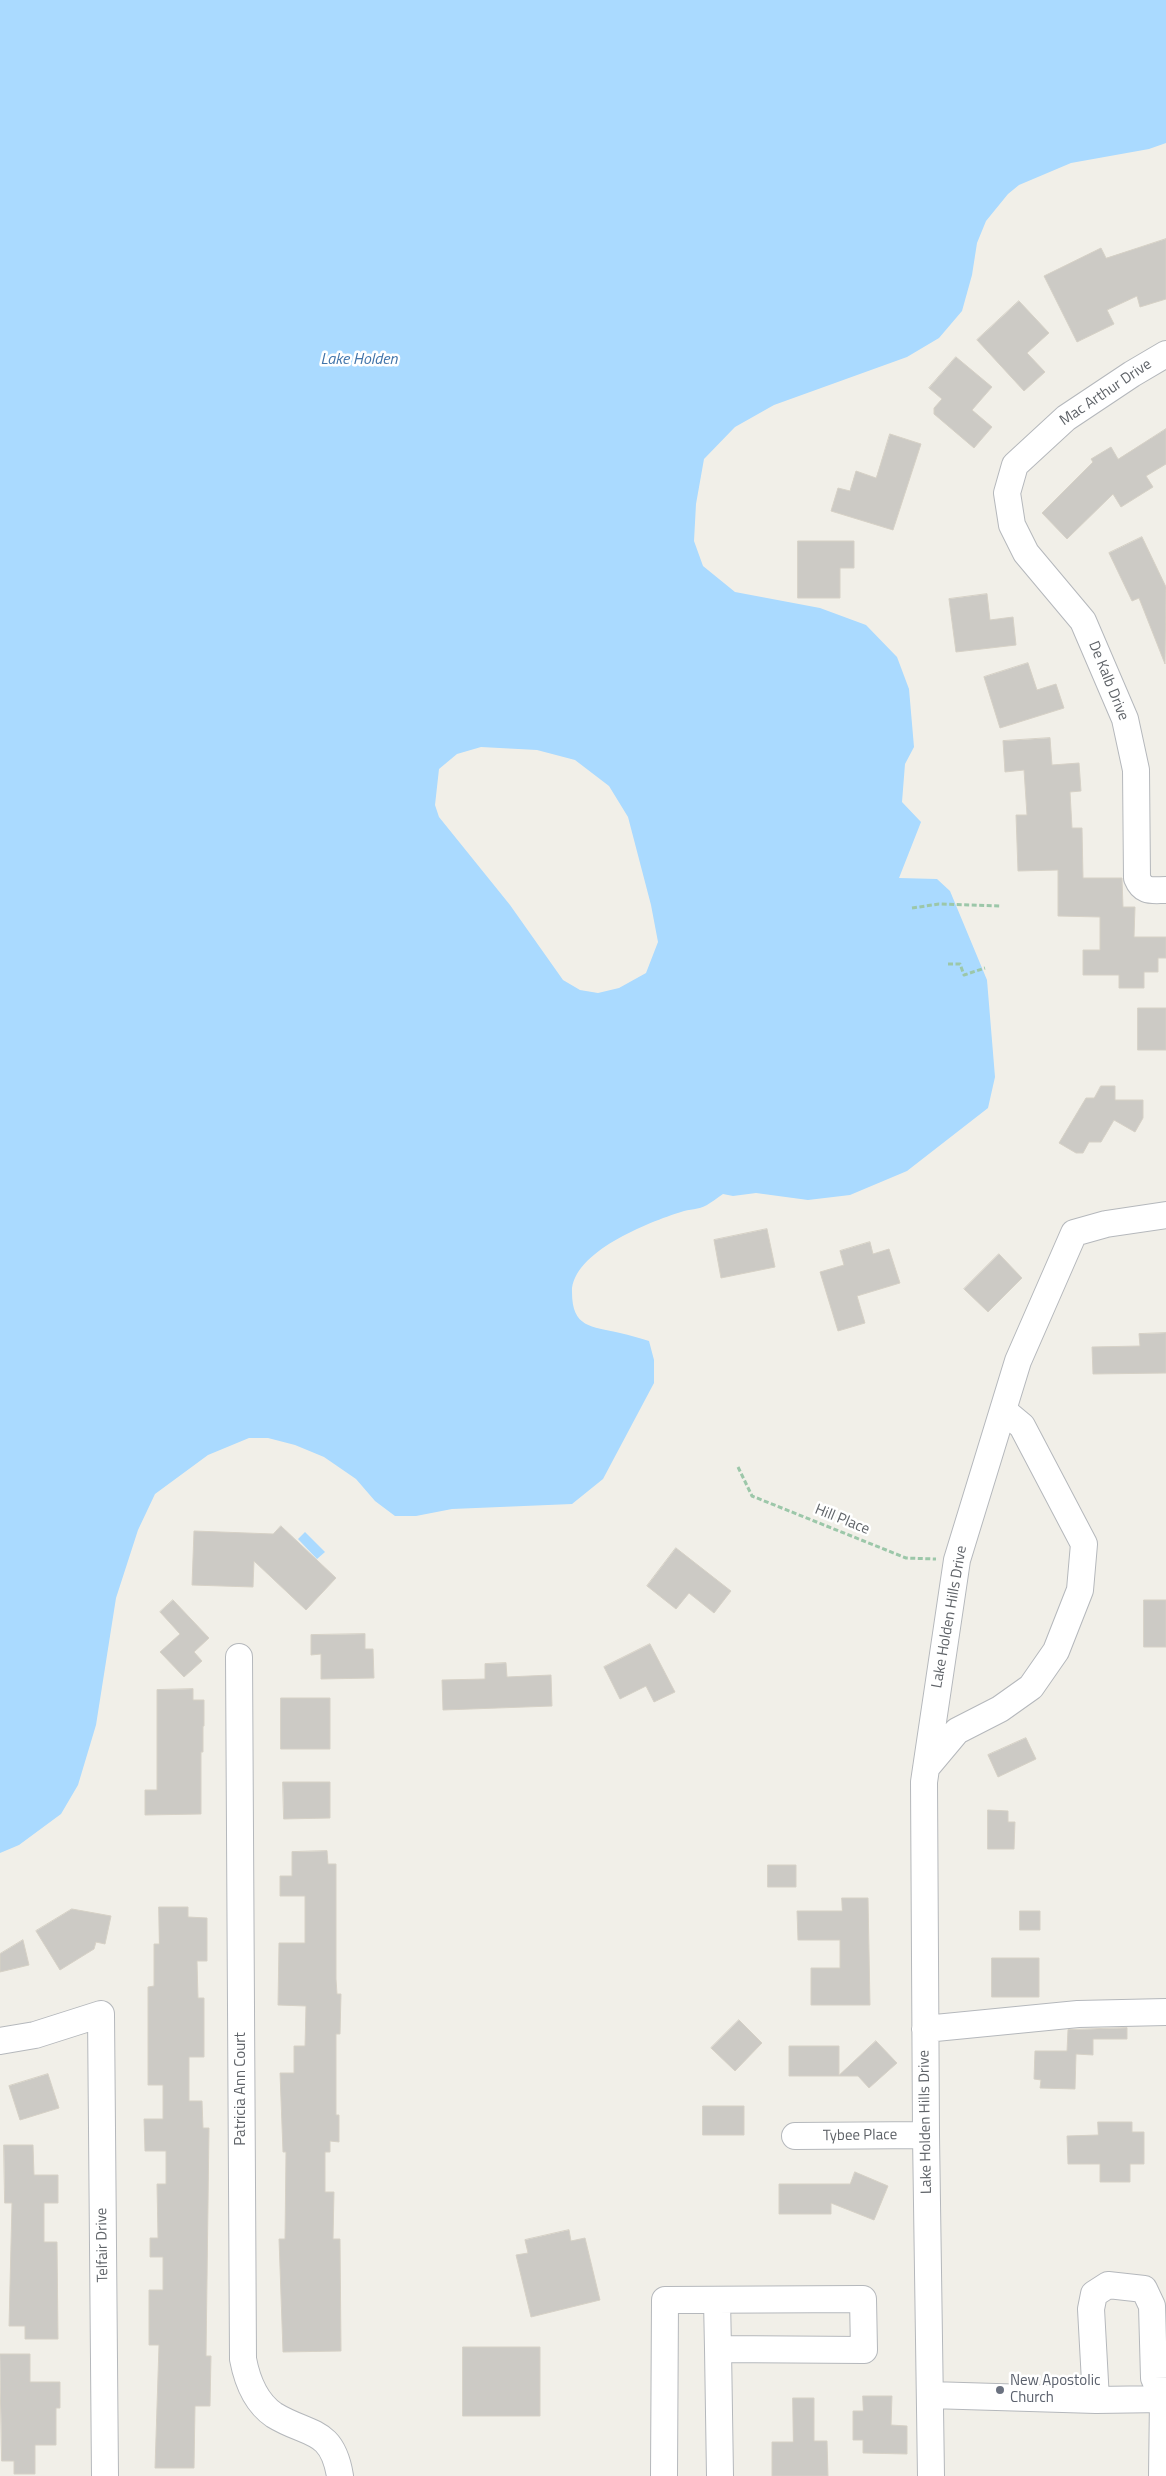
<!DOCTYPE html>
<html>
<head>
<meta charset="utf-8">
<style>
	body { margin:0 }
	canvas { display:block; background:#f1efe8 }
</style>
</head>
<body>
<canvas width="1166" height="2476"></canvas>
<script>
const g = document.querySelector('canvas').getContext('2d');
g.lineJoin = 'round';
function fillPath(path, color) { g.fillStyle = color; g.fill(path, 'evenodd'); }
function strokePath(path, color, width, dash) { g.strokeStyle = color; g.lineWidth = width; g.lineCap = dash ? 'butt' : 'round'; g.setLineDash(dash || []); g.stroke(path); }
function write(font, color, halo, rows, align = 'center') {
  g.font = font + ' "Titillium Web",sans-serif'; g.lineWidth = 5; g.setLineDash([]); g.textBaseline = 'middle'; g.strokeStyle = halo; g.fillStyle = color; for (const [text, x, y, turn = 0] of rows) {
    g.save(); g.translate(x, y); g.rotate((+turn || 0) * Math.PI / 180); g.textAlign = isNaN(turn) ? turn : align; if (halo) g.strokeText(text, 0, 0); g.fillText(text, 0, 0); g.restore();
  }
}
fillPath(new Path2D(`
	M0 0H1166V143L1149 149 1071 163 1019 185 1008 194 986 221 977 243 972 275 962 311 939 338 907 357 774 405 735 427 704 459 696 504 694 541 703 566 735 592 820 608 866 625 897 657 909 689 914 747 905 764 902 802 921 822 899 878 937 879 950 891 987 980 995 1077 988 1108 907 1171 850 1195 808 1200 756 1193 733 1196 723 1194C717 1198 712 1202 707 1205 699 1210 689 1209 681 1212 649 1222 572 1252 572 1292 572 1328 591 1326 620 1333 630 1335 639 1338 649 1341L654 1360V1383L603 1479 572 1504 452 1509 416 1516H395L375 1501 356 1479 324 1457 295 1445 268 1438H249L208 1455 155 1494 138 1530 116 1598 96 1725 78 1785 61 1814 19 1845 0 1853ZM481 747 537 750 575 760 609 786 628 817 651 905 658 942 646 973 619 988 598 993 580 990 563 980 510 905 439 817 435 805 439 769 457 754Z
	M305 1532 325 1552 317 1559 298 1539Z`), '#aadaff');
const building = new Path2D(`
	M1166 239V299L1140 307 1137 296 1107 310 1114 324 1077 342 1044 276 1101 248 1106 258Z
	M1019 301 1049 333 1027 353 1045 372 1024 391 977 340Z
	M956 357 992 387 972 410 992 427 974 448 934 414V408L942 399 929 388Z
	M1166 429V464L1146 476 1153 487 1121 507 1113 494 1067 539 1042 513 1093 462 1091 459 1111 447 1118 459Z
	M890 434 921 444 893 530 831 511 838 488 850 491 856 471 876 478Z
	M1142 537 1166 587 1165 664 1139 598 1132 601 1109 553Z
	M798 541H854V568H840V598H798Z
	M987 594 990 620 1013 617 1016 645 956 652 949 599Z
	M1028 663 1037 690 1056 684 1064 708 1000 728 984 677Z
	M1050 738 1052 765 1079 763 1081 791 1070 792 1072 828H1082L1083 878H1122L1123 907H1135L1134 937H1166V958H1158V972H1144V988H1119V975H1083V950H1100V917L1058 916V870L1018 871 1016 815H1027L1024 770 1005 772 1003 741Z
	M1138 1008H1166V1050H1138Z
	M1101 1086H1115V1100H1143V1118L1135 1132 1114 1120 1101 1142H1089L1083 1153H1076L1059 1143 1086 1098H1094Z
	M767 1229 775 1267 721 1278 714 1240Z
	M870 1242 873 1254 889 1249 900 1283 857 1296 865 1323 838 1331 820 1272 844 1265 840 1251Z
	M999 1254 1022 1278 988 1312 964 1289Z
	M1166 1333V1373L1093 1374 1092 1347 1140 1346 1139 1334Z
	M281 1526 336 1578 306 1610 254 1561 253 1587 192 1585 194 1531 273 1534Z
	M676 1548 731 1591 714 1613 689 1593 676 1609 647 1586Z
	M173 1600 209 1638 194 1652 202 1661 184 1677 160 1652 180 1634 160 1612Z
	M1144 1600H1166V1647H1144Z
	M365 1634V1649H373L374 1678 321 1679V1654L311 1655V1635Z
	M650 1644 675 1692 654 1702 646 1686 620 1699 604 1667Z
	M506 1663 507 1677 551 1675 552 1706 443 1710 442 1680 485 1679V1664Z
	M193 1689V1700H204V1726H203V1752H201V1814L145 1815V1790H157V1690Z
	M281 1698H330V1749H281Z
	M1026 1738 1036 1759 998 1777 988 1755Z
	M283 1782H330V1818L284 1819Z
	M988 1810 1008 1811V1822H1015L1014 1849H988Z
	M327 1851 328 1864H336V1979L337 1994H341L340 2034H336V2115H339V2142L330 2141V2152H325V2192H334L333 2239H340L341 2351 283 2352 279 2239H285L286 2152H283L280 2073H294V2046H305L306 2006 278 2005 279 1943H305V1896H280V1876H292V1852Z
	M768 1865H796V1887H768Z
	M842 1898H868L870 2005H811V1968H840V1940H798L797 1911H842Z
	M159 1907H188V1917L207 1918V1961H197L198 1998H204V2057H189V2101H202L203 2128H209L206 2356H211L210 2406H195L194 2468H155L159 2345H149V2290H163V2257H150V2238H158L157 2184H166V2151H145L144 2119H163V2085H148V1987L154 1986V1944H159Z
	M72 1909 111 1916 105 1944 96 1942 94 1949 60 1970 36 1931Z
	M1020 1911H1040V1930H1020Z
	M23 1940 29 1965 0 1972V1954Z
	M992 1958H1039V1997H992Z
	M739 2020 762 2043 735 2071 711 2048Z
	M1127 2028V2039H1093V2055L1076 2054 1075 2089 1040 2088 1041 2080 1034 2079 1035 2051H1067L1068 2030Z
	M876 2041 897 2063 869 2088 858 2076H789V2046H839V2075Z
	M48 2074 59 2108 20 2120 9 2086Z
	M703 2106H744V2135H703Z
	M1098 2122H1132V2132H1144V2164H1130V2182H1100V2164H1068L1067 2136 1098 2135Z
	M4 2145H33L34 2175H58V2203H44V2242H57L58 2339H25V2326H9L12 2203H5Z
	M855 2172 888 2186 874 2220 831 2203V2214H779V2184H850Z
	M569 2230 571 2241 585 2238 600 2300 531 2317 516 2255 528 2253 525 2240Z
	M463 2347H540V2416H463Z
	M0 2354H30V2382H60V2408H56V2445H35V2474H14V2461H2Z
	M863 2396H892L891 2425 907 2426V2454L863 2453V2440H853V2411H863Z
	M793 2398H814V2441H827L828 2476H772V2442H793Z`);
fillPath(building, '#cccac5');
strokePath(building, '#d6d1c6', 1);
const minor = new Path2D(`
	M1166 354 1132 374 1066 418 1015 465 1007 493 1012 525 1026 553 1083 621 1125 719 1136 770 1137 878C1143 893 1152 890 1166 890
	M239 1657 243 2359C247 2380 255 2402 274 2415 308 2436 332 2427 340 2476
	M926 1768 957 1731 1000 1709 1031 1687 1056 1651 1080 1590 1084 1544 1022 1426 1004 1411
	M925 2029 1078 2014 1166 2012
	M0 2041 35 2035 101 2014 105 2476
	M795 2136 926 2135
	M717 2300 718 2349
	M930 2395 1096 2400
	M664 2476 665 2300 863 2299 864 2350 718 2349 720 2476
	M931 2476 926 2135 924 1782 957 1560 1018 1361 1074 1233 1106 1224 1166 1215
	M1162 2476 1163 2399 1154 2378 1152 2306 1144 2289 1108 2285 1094 2294 1091 2309 1096 2400 1163 2399H1166`);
strokePath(minor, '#b5b8bc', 28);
strokePath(new Path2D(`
	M912 908 939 904 1000 906
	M948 964H960L964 975 985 968
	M738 1467 752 1496 906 1558 936 1559`), '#9cc7a9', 3, [5, 2.5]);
strokePath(minor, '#fff', 26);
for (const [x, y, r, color] of [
	[1000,2390,5,"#6b7280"]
]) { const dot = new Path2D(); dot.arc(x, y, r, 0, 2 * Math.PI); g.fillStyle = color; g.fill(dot); strokePath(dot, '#fff', 2); }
write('15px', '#5f6368', '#fff', [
	["Mac Arthur Drive",1106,393,-34],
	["De Kalb Drive",1108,681,68],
	["Hill Place",842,1520,22],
	["Lake Holden Hills Drive",950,1617,-80],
	["Patricia Ann Court",241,2089,-90],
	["Lake Holden Hills Drive",926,2122,-91],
	["Tybee Place",860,2136,-1],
	["Telfair Drive",103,2245,-91]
]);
write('15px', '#5b616d', '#fff', [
	["New Apostolic",1010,2381],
	["Church",1010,2398]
], 'left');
write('italic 16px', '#4174aa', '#fff', [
	["Lake Holden",359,360]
]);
</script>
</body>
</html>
